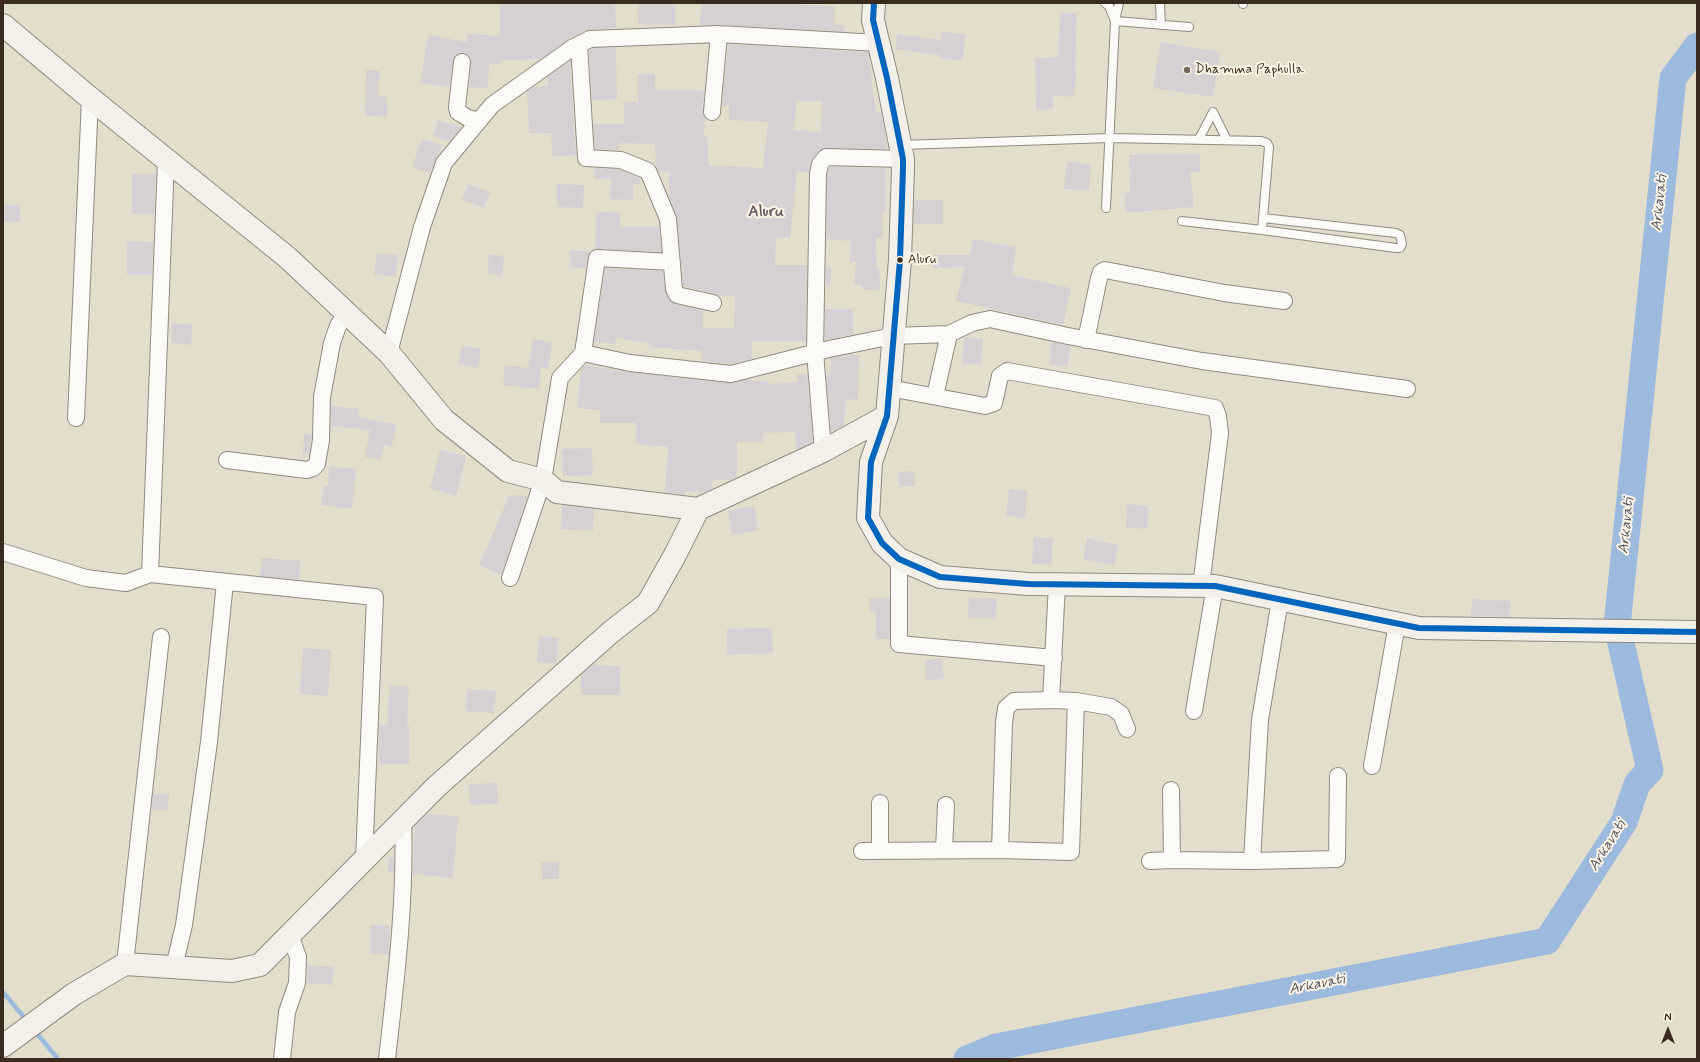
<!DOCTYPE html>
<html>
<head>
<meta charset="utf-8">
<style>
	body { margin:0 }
	#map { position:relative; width:1700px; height:1062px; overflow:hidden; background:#e3decc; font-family:Mynerve,sans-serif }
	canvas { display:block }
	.frame { position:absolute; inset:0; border:4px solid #3b2a1e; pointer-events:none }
	.north { position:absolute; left:1648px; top:1010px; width:40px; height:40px; -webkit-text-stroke:3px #fcf5e5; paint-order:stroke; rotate:0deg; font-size:11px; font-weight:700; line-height:16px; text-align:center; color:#3b2a1e }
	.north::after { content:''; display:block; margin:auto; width:14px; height:18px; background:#3b2a1e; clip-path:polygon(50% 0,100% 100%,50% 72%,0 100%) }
</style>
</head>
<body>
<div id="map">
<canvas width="1700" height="1062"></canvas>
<div class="frame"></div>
<div class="north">N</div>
</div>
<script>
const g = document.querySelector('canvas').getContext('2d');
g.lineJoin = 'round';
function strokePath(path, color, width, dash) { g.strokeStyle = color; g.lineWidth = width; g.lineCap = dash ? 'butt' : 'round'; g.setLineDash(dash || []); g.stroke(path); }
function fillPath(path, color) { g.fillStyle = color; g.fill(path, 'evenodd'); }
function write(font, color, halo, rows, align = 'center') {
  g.font = font + ' Mynerve,sans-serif'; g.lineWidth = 4; g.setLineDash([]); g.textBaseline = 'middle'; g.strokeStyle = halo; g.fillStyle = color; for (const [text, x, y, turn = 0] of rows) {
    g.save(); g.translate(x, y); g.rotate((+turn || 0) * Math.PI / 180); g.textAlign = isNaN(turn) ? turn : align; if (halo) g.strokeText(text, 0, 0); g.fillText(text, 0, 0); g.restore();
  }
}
strokePath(new Path2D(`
	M3 992 27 1021
	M34 1030 58 1059`), '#9bbade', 4.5);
strokePath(new Path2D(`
	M967 1059 996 1047 1547 941 1624 822 1637 784 1650 770 1617 626 1673 78 1697 46`), '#9bbade', 27);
fillPath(new Path2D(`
	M500 3H615L616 28 586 30 567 40 541 59 501 60V64H489L488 88 469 87 471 59 467 54 463 53 458 54 453 61 450 86 420 84 428 35 467 42V34L500 36Z
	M639 3H675V25L638 24Z
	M702 3H739L763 5V3H785V4L835 6 834 24 845 26V32L720 25H700Z
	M1060 13H1077L1075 70H1076L1074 97 1053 95V109L1036 110 1035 58 1058 57Z
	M942 31 966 35 962 61 939 58V55L895 49 897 34 941 40Z
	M1161 42 1220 52 1213 97 1153 88Z
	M728 44 868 52 876 112H881L887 141 886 149 826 148 819 151 811 162 809 173 797 171 790 238 776 237 775 265H807L806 341H752V359L730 364 702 361V351L649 347V343L616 338 615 344 594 342 605 268 663 271 665 290 671 302 703 311V328H734L735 296H720L715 294 683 286 677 218 669 196V171L659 172 656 166 655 144 619 143V150L595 149 593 124H624V102H638V74H655V90L704 91 703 112 705 118 704 137 707 136 709 165 763 168 768 122 729 120V106H722ZM796 101H822L821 132 794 130Z
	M616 47 617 99 592 100 589 50 592 48Z
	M570 61 576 155 553 156 551 133H529L527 91 534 87 548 86 547 77Z
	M366 70 380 71 377 95 387 97V117L365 116Z
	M438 120 461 127 450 141 433 136Z
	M422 139 442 145 430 173 412 167Z
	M1200 154V172H1190L1194 207 1126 213 1124 193H1130L1129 155Z
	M1067 162 1091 164 1089 190 1064 189Z
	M830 167 886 168V212H882L883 238H876L877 267H879L880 291 862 289V285H854L856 262H850V241L826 239 827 175Z
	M594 168 619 169 640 178V184H633V200L610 199 611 179H594Z
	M132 174H156L154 214H132Z
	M468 184 490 192 484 208 462 200Z
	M557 184 584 185 583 208 557 207Z
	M914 200H943V224H914Z
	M3 205H20V222H3Z
	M596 212 621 213 620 227H659L661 252 595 249Z
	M973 239 1016 247 1012 275 1071 288 1063 325 956 301 965 267 933 268 932 255H970Z
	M127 241 153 242 152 275H127Z
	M570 250 590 252 588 257 586 268 569 267Z
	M377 253 398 255 396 277 374 274Z
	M489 254 504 256 502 276 487 274Z
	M826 267 832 268 830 285H826Z
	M825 309H853V334L825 340Z
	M172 323 193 325 191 345 171 343Z
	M964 337 983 339 981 365 962 364Z
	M533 339 552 342 548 369 541 368 539 389 503 385 505 365 528 368Z
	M1051 342 1070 346 1068 366 1050 365Z
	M462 346 481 349 478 368 458 364Z
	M853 354V355H859L858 400 847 399 843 426 831 432 826 375H830L831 358Z
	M585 365 629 372 730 383 752 379V381H769V384L798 382V374H807L813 442 796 450 795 432 763 433V442H737V477L730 480H713L712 489 704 492 685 491V495L665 492 668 447 635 444 637 423H600V410L577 408 581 369Z
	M331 406 359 409 358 417 396 424 392 447 384 445 381 460 365 457 370 430 331 426Z
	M304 434 312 435 309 455H303Z
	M592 448 593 475 563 476 562 449Z
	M440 450 466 456 456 496 430 489Z
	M329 467 356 468 352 509 321 505 324 486H328Z
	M914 471 915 486 899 487 898 472Z
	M1009 489 1027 491 1025 518 1006 516Z
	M509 495 528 496 501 575 479 565 502 513Z
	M1127 504 1148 506 1147 529 1126 528Z
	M562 505 594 509 593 531 561 529Z
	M754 506 758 530 732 535 728 511Z
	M1034 537 1053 538 1051 565 1032 564Z
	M1087 538 1118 545 1114 566 1083 559Z
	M262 558 300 561 299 580 260 576Z
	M890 597V639H876V611H870V598Z
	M969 598 997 599 996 619 968 618Z
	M1472 599 1510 601V617L1471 616Z
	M772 628 773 653 727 655V629Z
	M539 636 559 638 556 664 537 662Z
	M303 648 331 650 328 696 300 694Z
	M942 659 944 679 926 680 925 660Z
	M592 665 620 666V695H581V675Z
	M390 685 409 686 407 725H409V764H379V725H387Z
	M467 689 496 691 494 713 466 711Z
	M497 783 498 804 470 805 469 784Z
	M153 794H169L168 810H152Z
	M427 814 458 816 453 878 413 874 415 826Z
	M389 857H394V873L388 872Z
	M542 862H559V879H542Z
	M370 925H390L389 954H370Z
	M307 965 334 967 332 985 307 983Z`), '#d6d0d3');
const lane = new Path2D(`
	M1105 3 1109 6 1115 21
	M1160 3 1161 25
	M1243 3V4
	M1115 21 1119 3
	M1199 139 1213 112 1227 140
	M901 145 1110 138 1261 141 1267 143 1269 147 1262 230
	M1106 208 1115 21 1189 27
	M1182 221 1262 230 1396 248H1400L1402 244 1400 235 1396 233 1263 218`);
const street = new Path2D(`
	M579 45 586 158 621 160 648 171 668 219 674 289 677 295 713 303
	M462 62 457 107 458 112 468 118 479 121
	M712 112 719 34
	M1086 340 1099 278 1101 272 1105 270 1224 293 1284 301
	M389 353 422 227 444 163 492 105 572 48 590 39 719 34 879 43
	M583 353 630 363 731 374 829 349 893 336 949 334
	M889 388 985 406 994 403 1000 376 1007 371 1215 408 1218 416 1220 433 1201 586
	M935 396 949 334 972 323 990 319 1068 336 1202 361 1407 389
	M76 418 90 98
	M823 451 815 352 818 174 820 164 826 157 903 159
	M227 460 307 470 313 468 317 464 321 440 322 397 332 343 338 326 346 313
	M3 552 86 578 126 583 150 574 375 597 364 860
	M899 559V644L1054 658
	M150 574 166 160
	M510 578 543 480 560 378 583 353 597 258 672 262
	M1051 700 1057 584
	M1076 701 1111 707 1121 714 1127 729
	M1194 711 1215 586
	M1372 766 1397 624
	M1171 790 1172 860 1252 861 1337 859 1338 776
	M944 850 946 805
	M862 851 1000 850 1071 852 1076 701 1051 700 1014 701 1006 708 1004 723 1000 850
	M880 851V803
	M1150 861 1172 860
	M1252 861 1260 720 1280 600
	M125 964 161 637
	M174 967 184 925 209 742 225 582
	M282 1059 287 1012 297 983 298 957 290 935
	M387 1059C396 979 406 900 403 820`);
const secondary = new Path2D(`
	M874 3 873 20 887 78 903 159V168L900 260 887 416 871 462 868 518 882 543 899 559 940 577 1028 584 1215 586 1419 628 1697 632
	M3 25 90 98 288 258 389 353 444 420 508 471 543 480 557 492 698 509
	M3 1046 74 994 125 964 232 971 260 965 436 787 611 632 648 603 675 555 698 509 823 451 887 416`);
strokePath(lane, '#908a80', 10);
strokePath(street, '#908a80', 18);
strokePath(secondary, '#908a80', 24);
strokePath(lane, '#fbfaf7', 8);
strokePath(street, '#fbfaf7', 16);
strokePath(secondary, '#f3f0e9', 22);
strokePath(new Path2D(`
	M874 3 873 20 887 78 903 159V168L900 260 887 416 871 462 868 518 882 543 899 559 940 577 1028 584 1215 586 1419 628 1697 632`), '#0065bd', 6);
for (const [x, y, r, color] of [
	[1187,70,4,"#76695b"],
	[900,260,3.5,"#3b2a1e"]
]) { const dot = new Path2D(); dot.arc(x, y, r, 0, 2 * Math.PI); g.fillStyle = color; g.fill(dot); strokePath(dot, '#fcf5e5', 1.5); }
write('13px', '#3b2a1e', '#fcf5e5', [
	["Aluru",908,260]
], 'left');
write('14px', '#3b2a1e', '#fcf5e5', [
	["Dhamma Paphulla",1195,70]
], 'left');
write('italic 15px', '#525764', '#fcf5e5', [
	["Arkavati",1660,203,-84],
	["Arkavati",1627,526,-84],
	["Arkavati",1608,846,-58],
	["Arkavati",1317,985,-11]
]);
write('bold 16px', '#6b5a65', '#fcf5e5', [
	["Aluru",766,213]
]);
</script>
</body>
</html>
